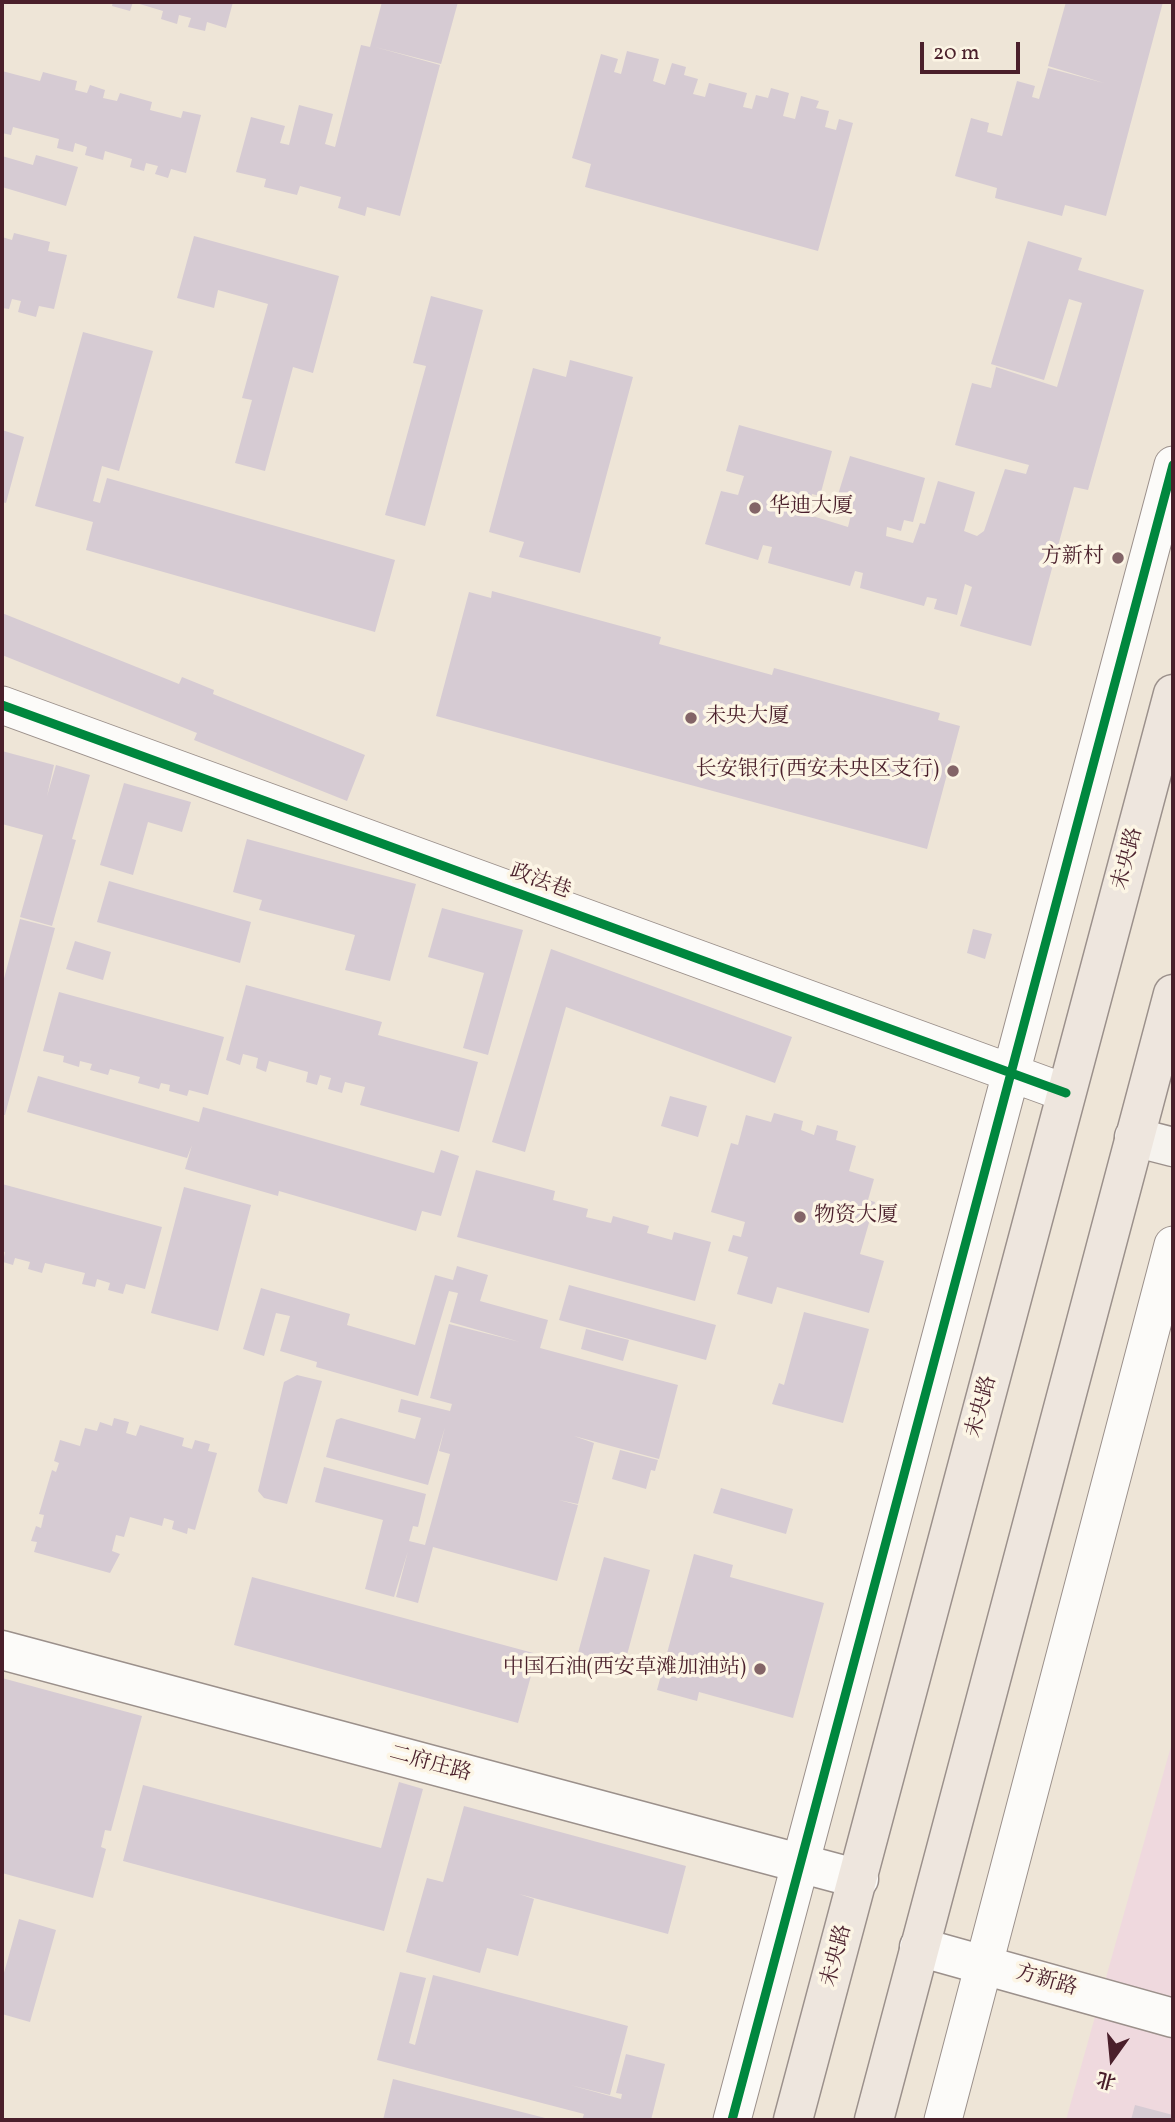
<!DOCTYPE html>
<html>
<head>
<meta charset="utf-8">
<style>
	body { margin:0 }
	#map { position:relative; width:1175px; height:2122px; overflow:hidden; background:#eee5d7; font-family:Vollkorn,"Noto Serif SC",serif }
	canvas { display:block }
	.frame { position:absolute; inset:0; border:4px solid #4a1f2b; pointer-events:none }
	.north { position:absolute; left:1077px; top:2024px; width:70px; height:70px; -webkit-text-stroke:5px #fcf5e5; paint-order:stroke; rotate:195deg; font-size:19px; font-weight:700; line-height:28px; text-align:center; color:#4a1f2b }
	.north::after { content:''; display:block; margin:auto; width:24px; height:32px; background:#4a1f2b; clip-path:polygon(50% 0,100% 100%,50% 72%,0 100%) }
	.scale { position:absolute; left:920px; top:42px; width:100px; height:32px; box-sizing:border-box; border:4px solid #4a1f2b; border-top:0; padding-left:9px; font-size:21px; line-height:24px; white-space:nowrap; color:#4a1f2b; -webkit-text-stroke:5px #fcf5e5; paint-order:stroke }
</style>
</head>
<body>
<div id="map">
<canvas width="1175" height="2122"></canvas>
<div class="frame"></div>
<div class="north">北</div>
<div class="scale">20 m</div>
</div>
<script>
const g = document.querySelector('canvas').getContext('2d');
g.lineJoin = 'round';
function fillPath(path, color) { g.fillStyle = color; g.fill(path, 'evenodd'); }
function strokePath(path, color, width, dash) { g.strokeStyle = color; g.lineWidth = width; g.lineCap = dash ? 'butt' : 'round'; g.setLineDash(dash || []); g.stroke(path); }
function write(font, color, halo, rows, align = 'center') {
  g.font = font + ' Vollkorn,"Noto Serif SC",serif'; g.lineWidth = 7; g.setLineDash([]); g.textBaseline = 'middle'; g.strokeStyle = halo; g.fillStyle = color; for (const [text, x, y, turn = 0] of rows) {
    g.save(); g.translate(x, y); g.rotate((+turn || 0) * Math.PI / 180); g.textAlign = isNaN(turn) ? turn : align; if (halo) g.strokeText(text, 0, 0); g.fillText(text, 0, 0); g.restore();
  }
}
fillPath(new Path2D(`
	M1173 1739V2120H1066Z`), '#efd9de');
fillPath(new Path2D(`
	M113 2H133L130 11 112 6Z
	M133 2H233L226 28 207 22 205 31 188 27 191 18 179 15 177 24 161 19 163 11Z
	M382 2H458L441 64 375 47 440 65 400 216 367 207 365 216 338 208 341 197 300 186 297 195 264 187 266 179 236 172 251 117 285 126 280 143 289 145 299 105 333 114 325 144 335 147 361 45 370 47Z
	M1066 2H1163L1106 216 1065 205 1062 216 995 198 997 188 955 176 971 118 989 123 987 132 1002 136 1017 81 1035 86 1032 97 1039 99 1048 68 1104 83 1048 66Z
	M627 51 659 59 653 81 665 85 672 63 686 67 684 75 698 79 693 94 705 97 709 83 747 93 743 107 752 109 756 95 768 98 771 88 789 93 783 116 795 119 801 96 819 101 816 108 829 111 825 127 836 130 839 119 853 123 818 251 585 187 591 164 572 158 601 54 618 59 614 72 621 74Z
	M2 71 40 81 43 72 77 81 75 90 87 93 90 85 105 90 103 98 117 101 120 93 152 102 150 110 181 118 183 111 201 115 186 173 171 169 168 178 155 174 158 166 146 163 144 171 130 167 132 159 105 151 103 160 85 155 87 147 75 143 73 152 57 148 59 139 13 127 11 135 2 133Z
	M36 155 78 167 66 206 2 187V156L33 165Z
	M14 233 50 242 48 251 67 255 54 309 39 306 36 317 18 312 21 301 12 299 9 309 2 308V237L12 240Z
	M194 236 339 276 313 373 293 367 265 471 235 463 252 400 242 398 268 304 218 290 214 308 177 298Z
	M1028 241 1082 258 1078 270 1144 290 1088 490 1074 487 1031 646 960 626 972 587 965 584 957 615 934 609 937 599 927 597 924 606 860 588 863 573 855 571 850 586 768 563 772 547 763 545 758 560 705 544 721 491 738 495 744 476 726 471 739 425 832 451 820 496 812 494 809 506 795 503 793 510 848 527 851 515 842 512 845 504 836 501 850 456 925 478 913 522 904 520 901 531 887 527 886 536 913 543 920 523 925 524 938 481 975 492 964 531 977 536 984 531 1005 469 1026 474 1029 465 955 445 972 383 991 388 996 367 1057 387 1082 303 1069 299 1044 380 991 364Z
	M431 296 483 310 425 526 385 515 426 366 413 363Z
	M83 332 153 351 119 471 102 466 93 501 100 503 107 478 395 560 375 632 86 550 93 522 35 506Z
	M570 360 633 377 580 573 519 557 524 542 489 532 533 368 566 377Z
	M2 430 24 437 6 503 2 502Z
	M492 591 661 637 659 644 772 675 774 668 940 713 938 720 960 726 927 849 436 716 469 592 491 598Z
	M2 613 179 684 182 677 214 690 213 694 365 755 347 801 194 740 197 733 2 655Z
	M2 751 54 765 47 796 56 765 90 775 72 839 76 840 52 926 20 917 43 835 2 824Z
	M124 783 191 802 182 832 148 822 133 875 100 865Z
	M247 839 416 884 390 981 345 970 355 935 259 910 262 900 233 892Z
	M109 881 251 922 240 963 97 922Z
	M442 908 523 930 488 1055 463 1048 484 973 428 957Z
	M20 919 55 928 5 1115H2V986Z
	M973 929 992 934 985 959 967 953Z
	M75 941 111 952 103 980 66 969Z
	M551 949 792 1037 775 1083 566 1007 525 1152 492 1142Z
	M246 985 382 1022 378 1035 478 1062 459 1132 360 1105 365 1087 345 1082 342 1093 328 1089 331 1078 320 1075 317 1085 306 1082 308 1072 269 1061 266 1072 256 1068 258 1058 243 1054 240 1065 226 1060Z
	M59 992 224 1037 208 1095 189 1090 187 1096 169 1091 170 1085 161 1083 159 1089 138 1083 140 1077 110 1069 108 1075 90 1070 92 1064 80 1061 79 1067 63 1062 64 1056 43 1051Z
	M38 1076 199 1122 203 1107 434 1173 441 1150 459 1156 441 1216 422 1211 416 1231 279 1191 278 1196 185 1169 192 1145 187 1158 27 1112Z
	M670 1096 707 1106 698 1137 661 1126Z
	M774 1113 803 1121 801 1130 814 1135 817 1125 838 1131 836 1140 856 1146 849 1171 874 1179 868 1200 875 1202 860 1254 884 1261 869 1313 777 1287 772 1304 737 1294 748 1257 728 1251 733 1235 741 1237 745 1222 711 1212 731 1143 738 1145 746 1115 771 1122Z
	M476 1170 555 1191 553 1200 588 1209 586 1217 611 1223 613 1216 649 1226 647 1233 672 1240 674 1232 711 1242 695 1301 457 1237Z
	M2 1184 162 1227 145 1289 126 1284 123 1294 108 1290 110 1283 97 1279 95 1287 82 1284 85 1273 45 1263 42 1273 28 1269 30 1262 15 1258 13 1265 3 1262 5 1252 2 1251Z
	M184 1187 251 1205 218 1331 151 1313Z
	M457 1266 488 1275 480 1301 548 1320 540 1348 678 1385 659 1459 574 1436 594 1443 578 1504 559 1500 578 1505 557 1581 433 1547 418 1603 396 1597 408 1551 394 1597 365 1589 383 1520 315 1502 324 1467 426 1494 418 1527 413 1526 409 1541 425 1545 450 1454 439 1451 445 1427 428 1485 326 1457 336 1420 341 1418 415 1439 421 1418 398 1412 401 1399 450 1411 452 1404 430 1398 449 1324 520 1342 450 1322 458 1293 449 1291 418 1396 316 1367 317 1362 280 1351 290 1316 276 1313 264 1356 243 1349 261 1288 350 1314 347 1325 415 1345 435 1275 453 1280Z
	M569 1285 716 1325 706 1360 559 1320Z
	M804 1312 869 1329 843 1423 772 1404 779 1383 784 1385Z
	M586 1329 629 1340 623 1361 581 1349Z
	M297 1375 322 1381 287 1504 264 1498 258 1491 284 1382Z
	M114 1418 129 1422 126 1433 136 1436 140 1425 184 1438 182 1446 192 1449 195 1440 210 1444 208 1451 217 1453 195 1530 188 1528 187 1534 172 1529 174 1521 164 1518 162 1526 130 1517 124 1537 116 1535 112 1551 120 1554 110 1573 34 1552 37 1542 31 1541 36 1526 41 1528 44 1515 39 1514 52 1470 56 1472 59 1463 54 1461 60 1440 80 1446 85 1428 97 1431 100 1422 112 1426Z
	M620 1450 658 1460 655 1471 651 1470 646 1489 612 1479Z
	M721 1488 793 1509 786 1534 713 1513Z
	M694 1554 733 1565 730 1577 824 1603 793 1718 699 1692 697 1701 657 1690Z
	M604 1557 650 1570 624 1666 578 1653Z
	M252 1577 537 1654 518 1723 234 1645Z
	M2 1678 142 1716 111 1831 105 1830 101 1847 106 1849 93 1898 2 1873Z
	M399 1782 423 1789 384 1931 123 1861 143 1785 381 1848Z
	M464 1806 686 1866 668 1934 519 1894 534 1899 518 1956 487 1948 480 1973 406 1952 427 1878 443 1882Z
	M19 1919 56 1930 30 2022 2 2014V1980Z
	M400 1972 426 1978 409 2043 415 2045 433 1975 628 2026 610 2095 570 2085 621 2099 622 2094 616 2093 626 2054 665 2064 651 2120H582L584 2114 377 2060Z
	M393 2079 549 2119V2120H383Z
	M1135 2105 1173 2115V2120H1131Z`), '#d6cbd3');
const minor = new Path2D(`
	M2 705 1066 1093
	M732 2120 1173 465
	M943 2120 1173 1245`);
const tertiary = new Path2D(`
	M2 1650 859 1879
	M919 1947 1173 2018`);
const secondary = new Path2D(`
	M1134 1137 1173 1147`);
const primary = new Path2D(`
	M793 2120 1173 694
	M874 2120 1173 994`);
strokePath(minor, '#9b908b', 39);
strokePath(tertiary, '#9b908b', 41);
strokePath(secondary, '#9b908b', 41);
strokePath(primary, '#9b908b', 41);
strokePath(minor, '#fcfbf9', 37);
strokePath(tertiary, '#fcfbf9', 38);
strokePath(secondary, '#f6f3ee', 38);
strokePath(primary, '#eee6de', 38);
strokePath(new Path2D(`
	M2 705 1066 1093
	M732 2120 1173 465`), '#00873e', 9);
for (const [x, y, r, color] of [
	[755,508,7,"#836467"],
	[1118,558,7,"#836467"],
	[691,718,7,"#836467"],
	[953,771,7,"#836467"],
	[800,1217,7,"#836467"],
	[760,1669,7,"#836467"]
]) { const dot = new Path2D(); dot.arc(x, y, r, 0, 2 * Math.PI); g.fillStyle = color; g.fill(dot); strokePath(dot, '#fcf5e5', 2.5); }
write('21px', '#4a1f2b', '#fcf5e5', [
	["华迪大厦",769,508],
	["方新村",1104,558,"right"],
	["未央大厦",705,718],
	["长安银行(西安未央区支行)",939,771,"right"],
	["物资大厦",814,1217],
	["中国石油(西安草滩加油站)",746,1669,"right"]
], 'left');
write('21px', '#4a1f2b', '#fcf5e5', [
	["未央路",1129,859,-75],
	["政法巷",540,883,20],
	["未央路",983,1407,-75],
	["二府庄路",430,1765,15],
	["未央路",838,1956,-75],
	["方新路",1046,1982,16]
]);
</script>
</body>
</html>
